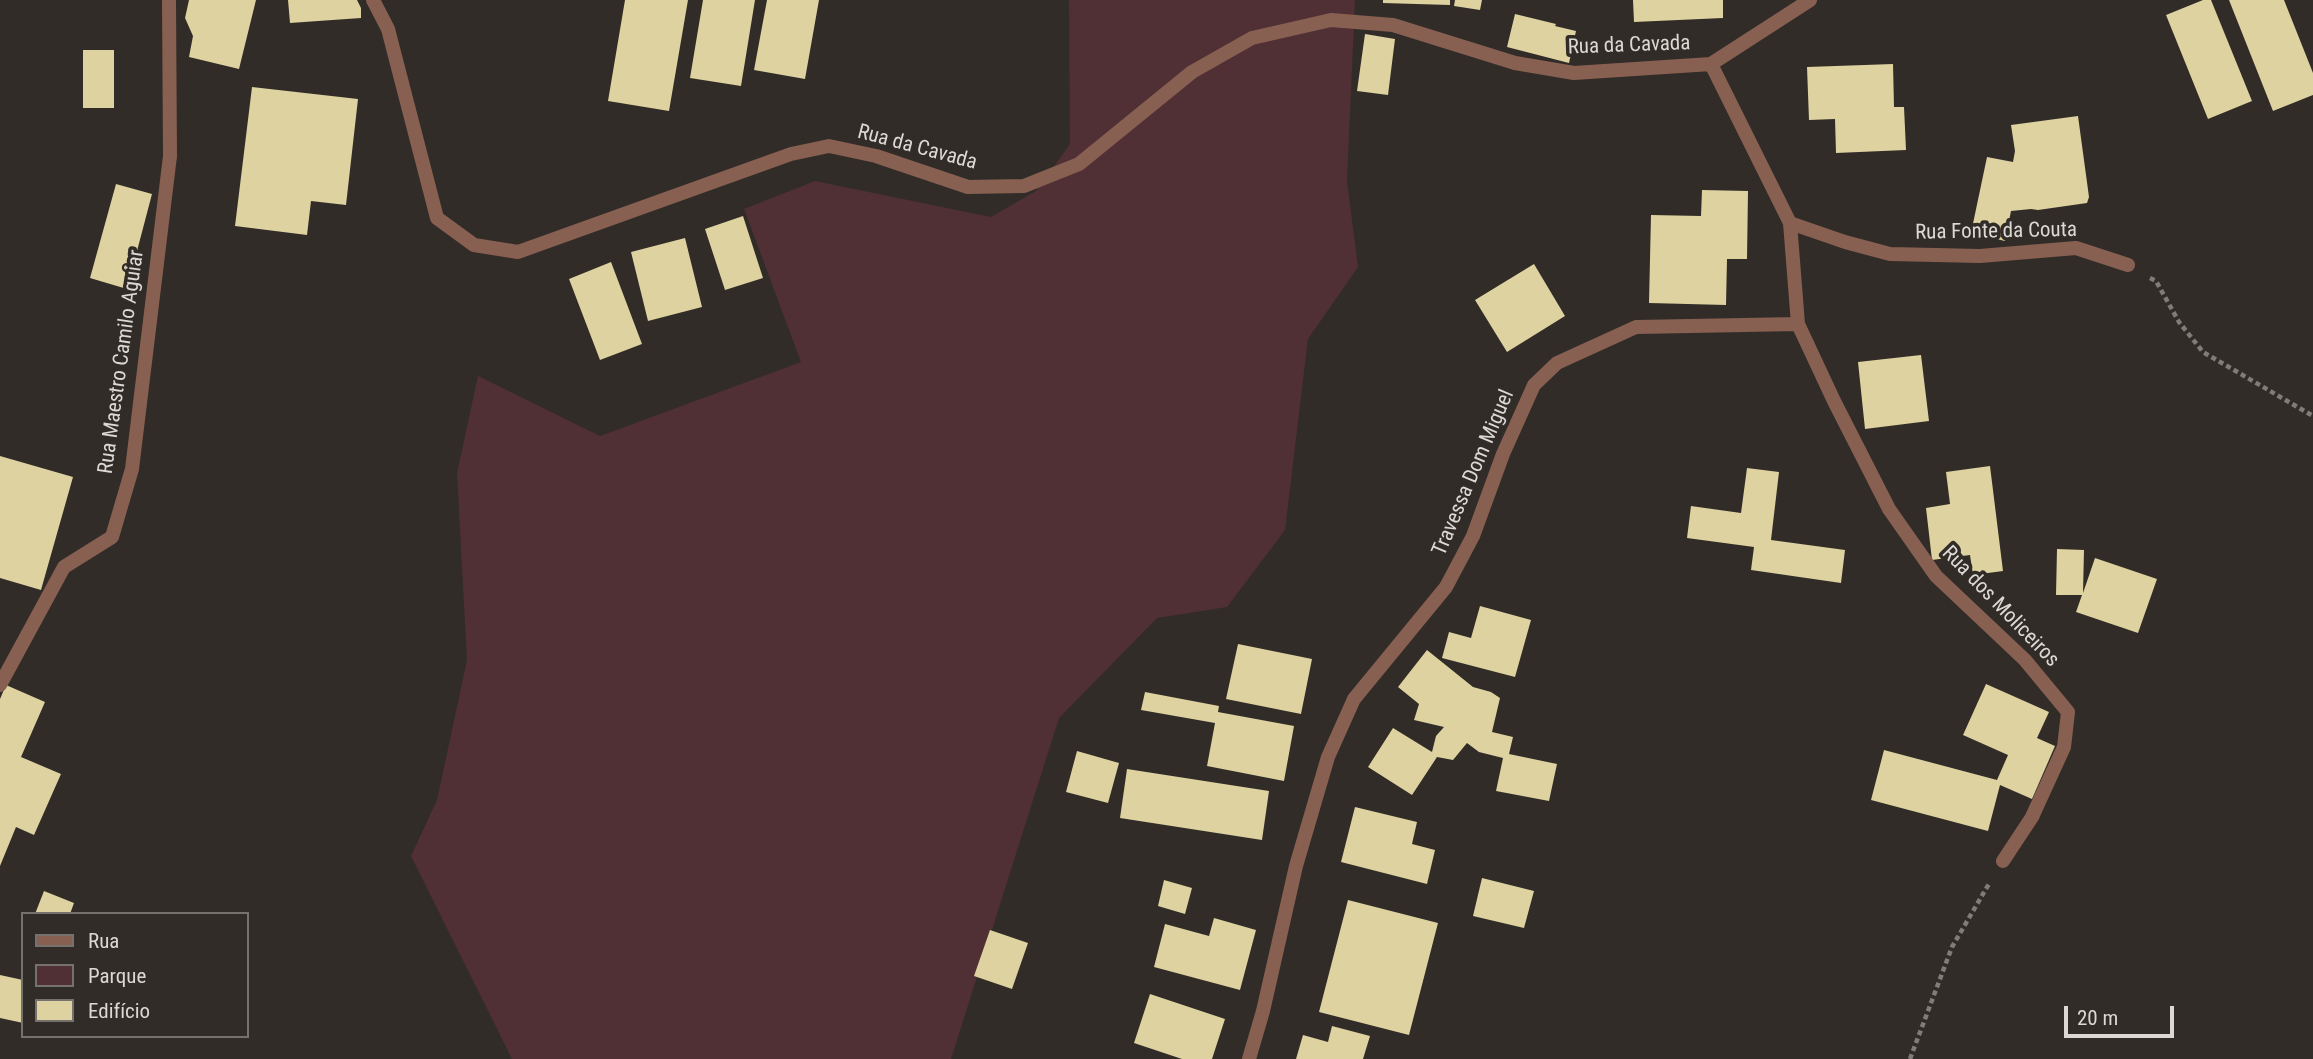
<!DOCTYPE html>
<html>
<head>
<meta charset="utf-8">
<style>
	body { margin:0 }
	#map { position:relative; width:2313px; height:1059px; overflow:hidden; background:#312c27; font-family:"Roboto Condensed",sans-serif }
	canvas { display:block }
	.legend { position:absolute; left:21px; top:912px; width:228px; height:126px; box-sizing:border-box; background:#312c27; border:2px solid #75716d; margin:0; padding:9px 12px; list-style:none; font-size:21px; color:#dcd9d5 }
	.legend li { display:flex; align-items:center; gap:14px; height:35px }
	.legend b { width:35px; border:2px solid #75716d }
	.scale { position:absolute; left:2064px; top:1006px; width:110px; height:32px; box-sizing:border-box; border:4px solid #dcd9d5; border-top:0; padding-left:9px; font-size:21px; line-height:24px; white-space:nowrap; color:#dcd9d5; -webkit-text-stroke:5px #312c27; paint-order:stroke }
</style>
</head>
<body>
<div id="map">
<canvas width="2313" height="1059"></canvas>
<ul class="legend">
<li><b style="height:9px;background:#886052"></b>Rua</li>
<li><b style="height:19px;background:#503035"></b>Parque</li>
<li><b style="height:19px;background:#ddd2a0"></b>Edifício</li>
</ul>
<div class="scale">20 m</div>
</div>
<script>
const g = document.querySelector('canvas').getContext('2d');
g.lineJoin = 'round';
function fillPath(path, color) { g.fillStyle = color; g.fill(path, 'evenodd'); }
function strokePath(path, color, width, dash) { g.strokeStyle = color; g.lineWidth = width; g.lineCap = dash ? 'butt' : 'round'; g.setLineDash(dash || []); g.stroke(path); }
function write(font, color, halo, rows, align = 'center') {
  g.font = font + ' "Roboto Condensed",sans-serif'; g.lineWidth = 7; g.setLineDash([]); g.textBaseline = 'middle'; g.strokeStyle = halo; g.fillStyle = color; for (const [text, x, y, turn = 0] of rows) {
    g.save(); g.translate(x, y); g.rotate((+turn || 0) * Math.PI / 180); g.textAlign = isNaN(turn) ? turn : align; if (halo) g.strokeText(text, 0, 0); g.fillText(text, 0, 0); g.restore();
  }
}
fillPath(new Path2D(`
	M1069 0H1355L1347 181 1358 267 1308 339 1285 530 1227 607 1157 618 1059 718 951 1059H512L411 856 437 800 467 660 457 473 478 376 600 436 801 362 744 209 815 181 991 217 1036 191 1070 144Z`), '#503035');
fillPath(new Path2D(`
	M189 0H256L239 69 189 57 193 36 185 18Z
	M288 0H357L361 8V18L290 23Z
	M625 0H688L669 111 608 101Z
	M703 0H755L741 86 690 78Z
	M767 0H819L805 79 754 70Z
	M1383 0H1450V5L1383 3Z
	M1455 0H1482L1480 10 1454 6Z
	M1633 0H1723V18L1634 22Z
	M2203 0H2211L2252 101 2208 119 2166 15Z
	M2229 0H2284L2313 73V95L2273 111Z
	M1515 14 1556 24 1555 26 1576 31 1569 63 1507 47Z
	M1365 34 1395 39 1388 95 1357 91Z
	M83 50H114V108H83Z
	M1893 64 1894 107H1904L1906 150 1836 153 1835 119 1809 120 1807 67Z
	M252 87 358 99 346 205 311 201 307 235 235 226Z
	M2078 116 2089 197 2087 203 2038 210 2031 209 2011 211 2005 241 1971 233 1987 157 2013 162 2015 151 2011 125Z
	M116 184 152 194 127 289 90 278Z
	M1702 190 1748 191 1747 259H1727L1726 305 1649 303 1651 215 1701 216Z
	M743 216 763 278 725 290 705 229Z
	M685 238 702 307 648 321 631 252Z
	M611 262 642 344 600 360 569 279Z
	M1534 264 1565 316 1507 352 1475 300Z
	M1921 355 1929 421 1865 429 1858 362Z
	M0 456 73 477 41 590 0 578Z
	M1990 466 2003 571 1973 575 1970 555 1932 560 1926 508 1950 504 1946 472Z
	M1747 468 1779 472 1771 540 1845 550 1841 583 1751 570 1754 547 1687 538 1691 506 1741 513Z
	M2057 549 2084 550 2083 593 2095 558 2157 579 2138 633 2076 612 2082 595H2056Z
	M1480 606 1531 620 1515 677 1442 658 1449 632 1471 638Z
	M1238 644 1312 659 1301 714 1226 699Z
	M1427 650 1473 687 1491 692 1500 698 1492 732 1513 737 1509 754 1557 764 1549 801 1496 791 1503 758 1479 752 1467 743 1453 760 1437 757 1412 795 1368 767 1393 728 1432 752 1436 736 1444 727 1414 720 1419 704 1398 687Z
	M1986 684 2049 712 2037 738 2055 746 2032 799 2000 785 1988 831 1871 800 1884 750 1997 780 2008 755 1963 735Z
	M6 685 45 702 21 757 61 774 34 835 16 827 0 866V699Z
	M1145 692 1219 706 1218 712 1294 726 1284 781 1207 766 1215 723 1141 710Z
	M1077 751 1119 763 1108 803 1066 792Z
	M1127 769 1269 791 1262 840 1120 818Z
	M1355 807 1417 822 1412 844 1435 850 1427 884 1341 862Z
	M1482 878 1534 891 1524 928 1473 916Z
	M1164 880 1192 888 1185 914 1158 906Z
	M44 891 74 903 70 914H35Z
	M1348 900 1438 923 1409 1035 1319 1012Z
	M1214 918 1256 930 1240 990 1154 967 1165 924 1209 936Z
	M990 930 1028 943 1012 989 974 976Z
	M0 975 23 980V1023L0 1018Z
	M1150 994 1225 1019 1212 1059H1182L1134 1043Z
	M1332 1026 1370 1036 1363 1059H1296L1303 1035 1328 1042Z`), '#ddd2a0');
strokePath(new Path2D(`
	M2150 278 2156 281 2179 322 2203 352 2313 416
	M1910 1059 1952 947 1990 882`), '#817c78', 4.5, [5, 3.5]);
strokePath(new Path2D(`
	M0 685 64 567 112 537 132 469 170 156`), '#886052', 14);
strokePath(new Path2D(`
	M169 0 170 156
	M373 0 388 29 437 218 474 245 518 252 791 154 829 146 876 156 968 187 1024 186 1079 164 1192 72 1252 38 1331 20 1393 25 1515 63 1574 73 1711 64 1810 0
	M1711 64 1790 223 1798 324 1834 401 1889 509 1936 576 2025 660 2068 712 2064 747 2032 817 2003 861
	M1790 223 1845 242 1890 254 1980 256 2076 248 2128 265
	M1249 1059 1263 1011 1296 866 1328 757 1354 699 1446 587 1473 536 1503 454 1534 385 1557 363 1636 327 1798 324`), '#886052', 14);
write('21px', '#dcd9d5', '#312c27', [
	["Rua da Cavada",1629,46,-2],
	["Rua da Cavada",917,148,15],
	["Rua Fonte da Couta",1996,232,-1],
	["Rua Maestro Camilo Aguiar",122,362,-82],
	["Travessa Dom Miguel",1474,473,-67],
	["Rua dos Moliceiros",2000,607,46]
]);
</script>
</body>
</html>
